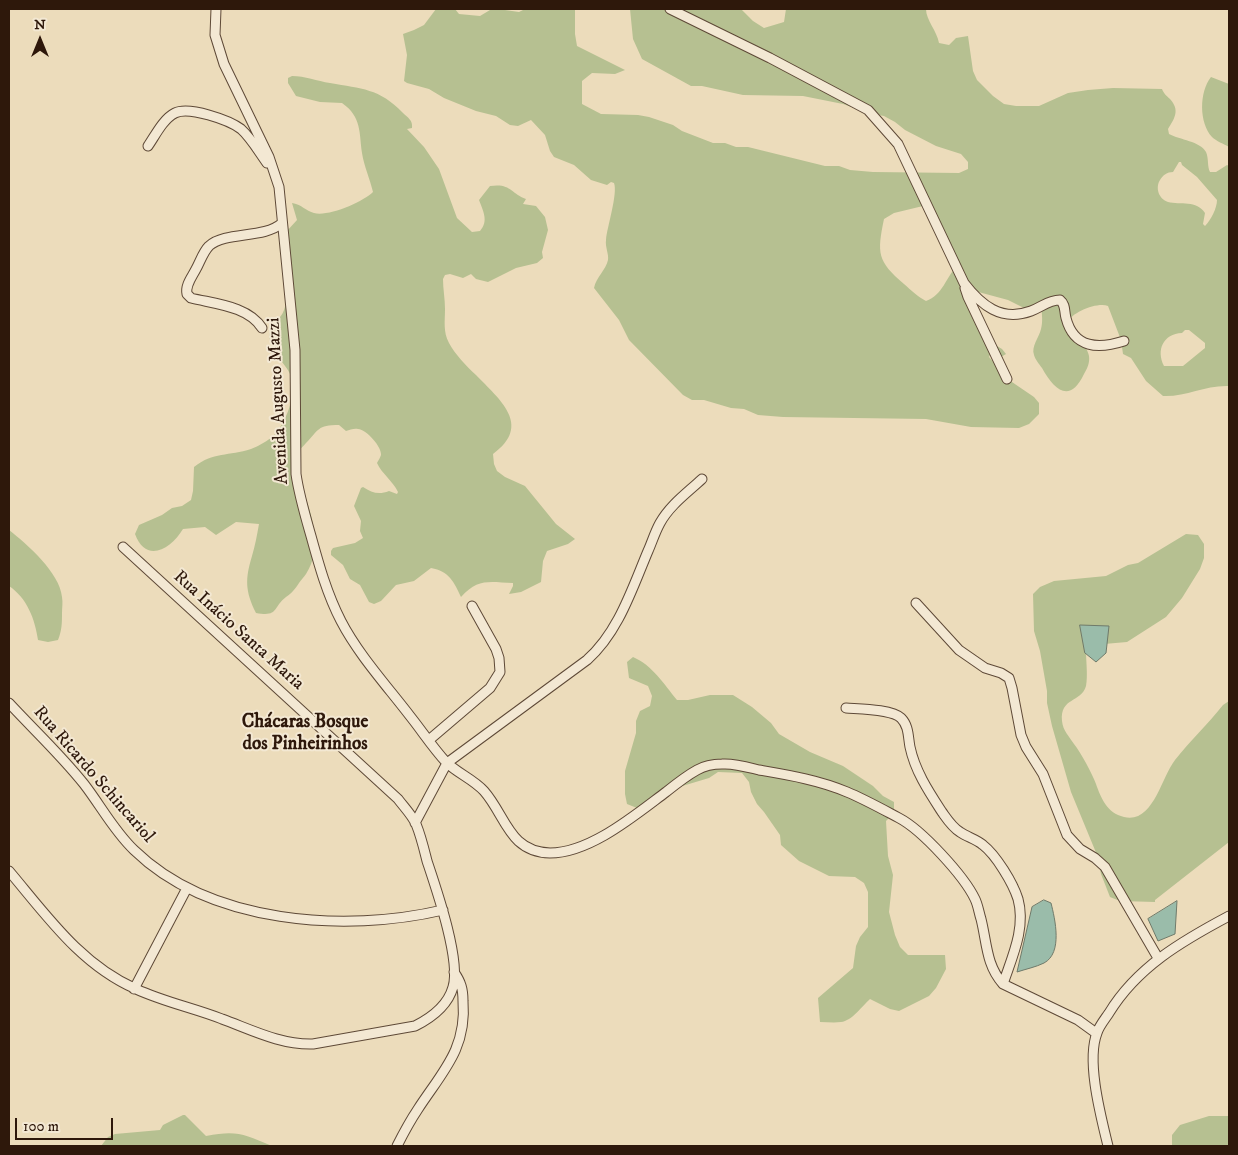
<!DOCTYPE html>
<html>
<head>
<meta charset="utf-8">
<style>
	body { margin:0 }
	#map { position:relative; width:1238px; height:1155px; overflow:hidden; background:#ecdcbb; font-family:"IM FELL DW Pica",serif }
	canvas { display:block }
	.frame { position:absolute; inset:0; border:10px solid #2e180b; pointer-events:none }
	.north { position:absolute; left:15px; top:15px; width:50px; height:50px; -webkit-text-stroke:4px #f3e8d3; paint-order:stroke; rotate:0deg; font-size:14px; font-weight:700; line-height:20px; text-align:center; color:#2e180b }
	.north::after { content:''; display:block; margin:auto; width:18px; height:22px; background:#2e180b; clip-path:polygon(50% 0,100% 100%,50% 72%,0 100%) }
	.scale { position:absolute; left:15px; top:1118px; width:98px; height:22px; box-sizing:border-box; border:2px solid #2e180b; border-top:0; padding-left:6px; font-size:15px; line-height:18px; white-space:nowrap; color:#2e180b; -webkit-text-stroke:4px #f3e8d3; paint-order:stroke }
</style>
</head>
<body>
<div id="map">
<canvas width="1238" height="1155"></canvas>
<div class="frame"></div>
<div class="north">N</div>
<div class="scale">100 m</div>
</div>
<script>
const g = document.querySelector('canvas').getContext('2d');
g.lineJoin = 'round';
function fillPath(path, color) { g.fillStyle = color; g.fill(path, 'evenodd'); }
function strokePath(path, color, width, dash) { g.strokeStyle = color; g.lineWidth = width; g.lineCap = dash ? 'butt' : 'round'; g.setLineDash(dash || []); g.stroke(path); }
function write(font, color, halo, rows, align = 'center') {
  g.font = font + ' "IM FELL DW Pica",serif'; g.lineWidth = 4; g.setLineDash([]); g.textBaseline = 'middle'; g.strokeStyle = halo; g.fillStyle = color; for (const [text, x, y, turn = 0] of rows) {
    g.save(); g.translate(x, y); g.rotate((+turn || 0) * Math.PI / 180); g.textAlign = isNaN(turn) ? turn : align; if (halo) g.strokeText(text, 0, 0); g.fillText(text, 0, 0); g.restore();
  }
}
fillPath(new Path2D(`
	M436 9H455L459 14 480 16 490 10 498 9 519 12 525 9H575V34L577 46 625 70 615 74 592 73 582 81V104L601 114 638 115 649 117 673 125 682 131 713 143H725L736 147H748L825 166H839L850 170 873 172 959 173 968 169V162L961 154 936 146 905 130 895 122 884 116 872 114 843 104 803 96 743 95 702 86H691L642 59 633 39 630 9H741L753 21 764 28 784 22 786 9H926C926 20 937 31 939 43L949 45 956 38 968 36 973 71 977 80 993 96 1004 104 1016 106H1039L1068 93 1088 90 1113 88 1162 89C1164 94 1166 95 1170 99 1180 110 1175 118 1168 129L1169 134C1180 140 1200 141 1206 152 1209 159 1207 166 1210 172H1216L1227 165 1229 166V386C1205 385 1186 397 1163 396L1146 381 1131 358 1123 354 1121 340 1108 306C1097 302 1072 312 1067 323 1065 327 1068 332 1069 336L1077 337C1081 342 1088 349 1089 356 1090 363 1087 369 1084 374 1070 404 1054 390 1042 368 1039 364 1035 359 1034 355 1031 346 1039 338 1041 329 1043 322 1042 314 1041 306H1035L1024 308 1008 300 971 290 968 291 992 343 1002 349 1006 354 1001 357 990 355 989 357 1009 380 1034 397 1039 403V414L1029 424 1019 428 971 427 926 419 783 417 758 415 744 409 731 408 704 400H692L683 395 629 340 619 320 594 288C596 277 606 270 608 260 609 254 605 247 606 240 607 227 618 194 614 183L611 182 607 185 591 180 574 165 554 157 550 151 545 135 531 120 518 126 510 125 496 116 476 111 444 98 429 89 407 83 404 81 407 55 403 34 414 30 424 25ZM1179 162H1181L1182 165 1197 177 1217 200C1217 208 1211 220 1205 226L1203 224 1205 213C1197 200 1180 205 1168 202 1159 199 1155 188 1160 180 1163 175 1167 172 1173 172ZM923 206 957 266C946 277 943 295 926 301 918 297 911 290 904 284 877 261 877 253 884 219L894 213ZM1185 330H1189L1205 343V348L1183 366H1164C1156 350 1163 334 1182 333Z
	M292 76C305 76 317 81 330 83 362 89 379 88 403 113 408 118 413 120 412 128L407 129 424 147 439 169 457 218 472 232 480 231C489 221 483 211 479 200L490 186C511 183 510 193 526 199L523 204 536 206 545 217 548 230 542 252 543 258 537 263 516 268 488 282 476 279 471 274 463 278 450 274 445 275 443 279C443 289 445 299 445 309 445 321 443 332 449 343 455 354 466 366 476 375 499 399 533 425 493 454L494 464 497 471 505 477 525 486 556 524 575 539 568 544 547 551 543 561 541 582 521 592 509 594 513 586V583C489 582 478 578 461 597 454 582 449 571 431 568L414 581 396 585 381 601 374 604 369 602 360 585 350 579 343 565 331 555V551L333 548 355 543 363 538 360 531 361 521 354 506 361 488 363 487C372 493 379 495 389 491L397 494 398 492C393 481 382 474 377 463 378 461 380 458 381 455 382 447 367 430 358 429 354 428 350 430 346 431L339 425C317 425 319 430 306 443 300 450 296 452 291 461 291 464 291 469 292 472 295 478 300 482 302 488 312 514 323 548 306 574 304 577 301 580 299 583 295 589 292 593 286 597 272 608 279 617 256 613 245 591 245 579 252 556 255 546 257 535 259 524L236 522 216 535 205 527 183 529C171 549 146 564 135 534L139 525 162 515 172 508 182 506 191 500 193 491 194 467C213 452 229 456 251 449 257 447 265 442 271 438 285 427 298 392 291 376 285 361 267 351 270 332 272 323 281 319 284 310 288 300 294 272 291 261 290 256 287 252 286 247 285 242 286 236 286 232L297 220 292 203C301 204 306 211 314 213 328 217 363 202 373 192 370 179 364 166 362 153 359 133 362 117 342 103L320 102 296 96 288 83V78Z
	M1211 77 1229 84V147C1224 144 1216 141 1212 137 1199 123 1199 92 1211 77Z
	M9 530C27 544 60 573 62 597 63 602 62 608 62 613 62 623 62 630 58 640L48 642 38 640C35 619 27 598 9 586Z
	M1186 534 1198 535 1204 544V558L1200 569 1182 598 1166 617 1127 642 1104 644 1086 651C1086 661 1088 676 1086 686 1081 703 1060 697 1062 721 1063 731 1069 736 1074 744 1081 753 1092 773 1096 784 1101 798 1107 813 1124 817 1153 824 1161 778 1175 760 1190 741 1208 724 1223 705L1229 701V842L1155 900V902L1120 901 1110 897 1101 874 1097 855 1071 792 1052 726 1047 703V691L1040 651 1034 631 1033 594 1040 587 1054 581 1106 576 1128 565 1138 563Z
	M633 657C652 665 664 684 677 700H688L710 695H733L752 707 771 723 779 734 810 752 843 766 873 786 883 796 894 802V813L886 821 888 856 893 875 889 912 895 935 900 947 908 955H945L946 969 936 988 929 996 899 1011 890 1009 870 999C862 1006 852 1021 841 1022 834 1023 827 1022 820 1022L818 998 853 968 856 946 860 937 868 927V892L864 883 855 877 829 876 799 861 781 845 780 835 764 812 757 804 751 792 749 782 742 773 718 772 709 778 679 787 648 808H637L627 804 625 794V771L636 733V721L640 711 650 706 652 696 648 686 629 678 627 662Z
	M183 1115H185L206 1136C237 1130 243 1134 272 1146H101L108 1137 115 1134 160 1130 163 1125Z
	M1209 1116H1229V1146H1172V1135L1180 1125Z`), '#b6c091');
const water = new Path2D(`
	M1080 625 1109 626 1106 653 1096 662 1085 653Z
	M1044 900 1051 903C1055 919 1063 953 1044 963 1036 967 1026 969 1017 972L1032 907Z
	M1177 901 1175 934 1158 941 1148 919Z`);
fillPath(water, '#9abcaa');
strokePath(water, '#6f7a6a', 1);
const minor = new Path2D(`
	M216 9 215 35 224 64 269 157 279 187 295 350 296 474C299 495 305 515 311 536 319 565 327 594 341 621 358 654 387 686 410 716 422 731 433 748 446 762 457 773 473 779 484 791 506 816 509 852 550 853 590 853 635 815 666 792 676 784 686 776 697 770 704 766 714 764 722 764 734 763 747 767 759 770 788 775 819 780 847 792 864 799 882 809 899 818 922 830 964 876 975 899 978 905 979 913 981 919 987 943 986 965 1003 984L1078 1020 1096 1033
	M670 9 770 58 868 110 898 144 964 283C981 305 1001 322 1031 311 1042 307 1048 300 1060 300 1066 305 1064 311 1066 318 1074 349 1099 349 1124 341
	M148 146C155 136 163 119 175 113 189 106 229 120 241 129 251 138 259 152 267 163
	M965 288 968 297 1007 379
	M262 328C248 306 215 304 191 298L187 294C185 285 192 277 196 269 200 262 203 252 209 246 226 231 264 239 282 223
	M916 603 959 650 985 668 1001 673 1009 678 1012 688 1021 735 1026 747 1043 774 1067 835 1080 849 1095 858 1105 867 1158 958
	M9 703C34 730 61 755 84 784 101 806 114 831 134 850 210 924 345 933 443 910
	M846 708C859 709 892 709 901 718 909 726 908 737 910 747 915 771 929 792 942 812 947 819 952 827 960 832 967 837 976 839 983 845 996 855 1013 883 1018 899 1026 928 1012 957 1003 984
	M429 740 490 688 500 672 499 658 496 649 472 606
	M415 823 447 763 587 660C618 633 632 589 648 551 652 542 655 532 660 523 670 505 687 493 702 479
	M9 871C47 916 81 965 136 989 164 1002 194 1008 222 1019 252 1030 281 1045 313 1044L415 1026C431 1018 448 1005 453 987 461 960 436 888 427 861 424 849 421 836 416 824 412 815 404 807 398 799L123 547
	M134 989 187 888
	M397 1146C403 1134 410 1121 418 1109 442 1072 467 1049 463 1001 463 989 461 982 454 972
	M1108 1146C1101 1117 1086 1061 1097 1033 1099 1026 1105 1019 1109 1013 1137 967 1182 941 1229 916`);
strokePath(minor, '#5e4937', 11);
strokePath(minor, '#f3e8d3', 9);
write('18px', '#2e180b', '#f3e8d3', [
	["Avenida Augusto Mazzi",279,401,-93],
	["Rua Inácio Santa Maria",238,631,42],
	["Rua Ricardo Schincariol",93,775,49]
]);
write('bold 19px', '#2e180b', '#f3e8d3', [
	["Chácaras Bosque",305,723],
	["dos Pinheirinhos",305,745]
]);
</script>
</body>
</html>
